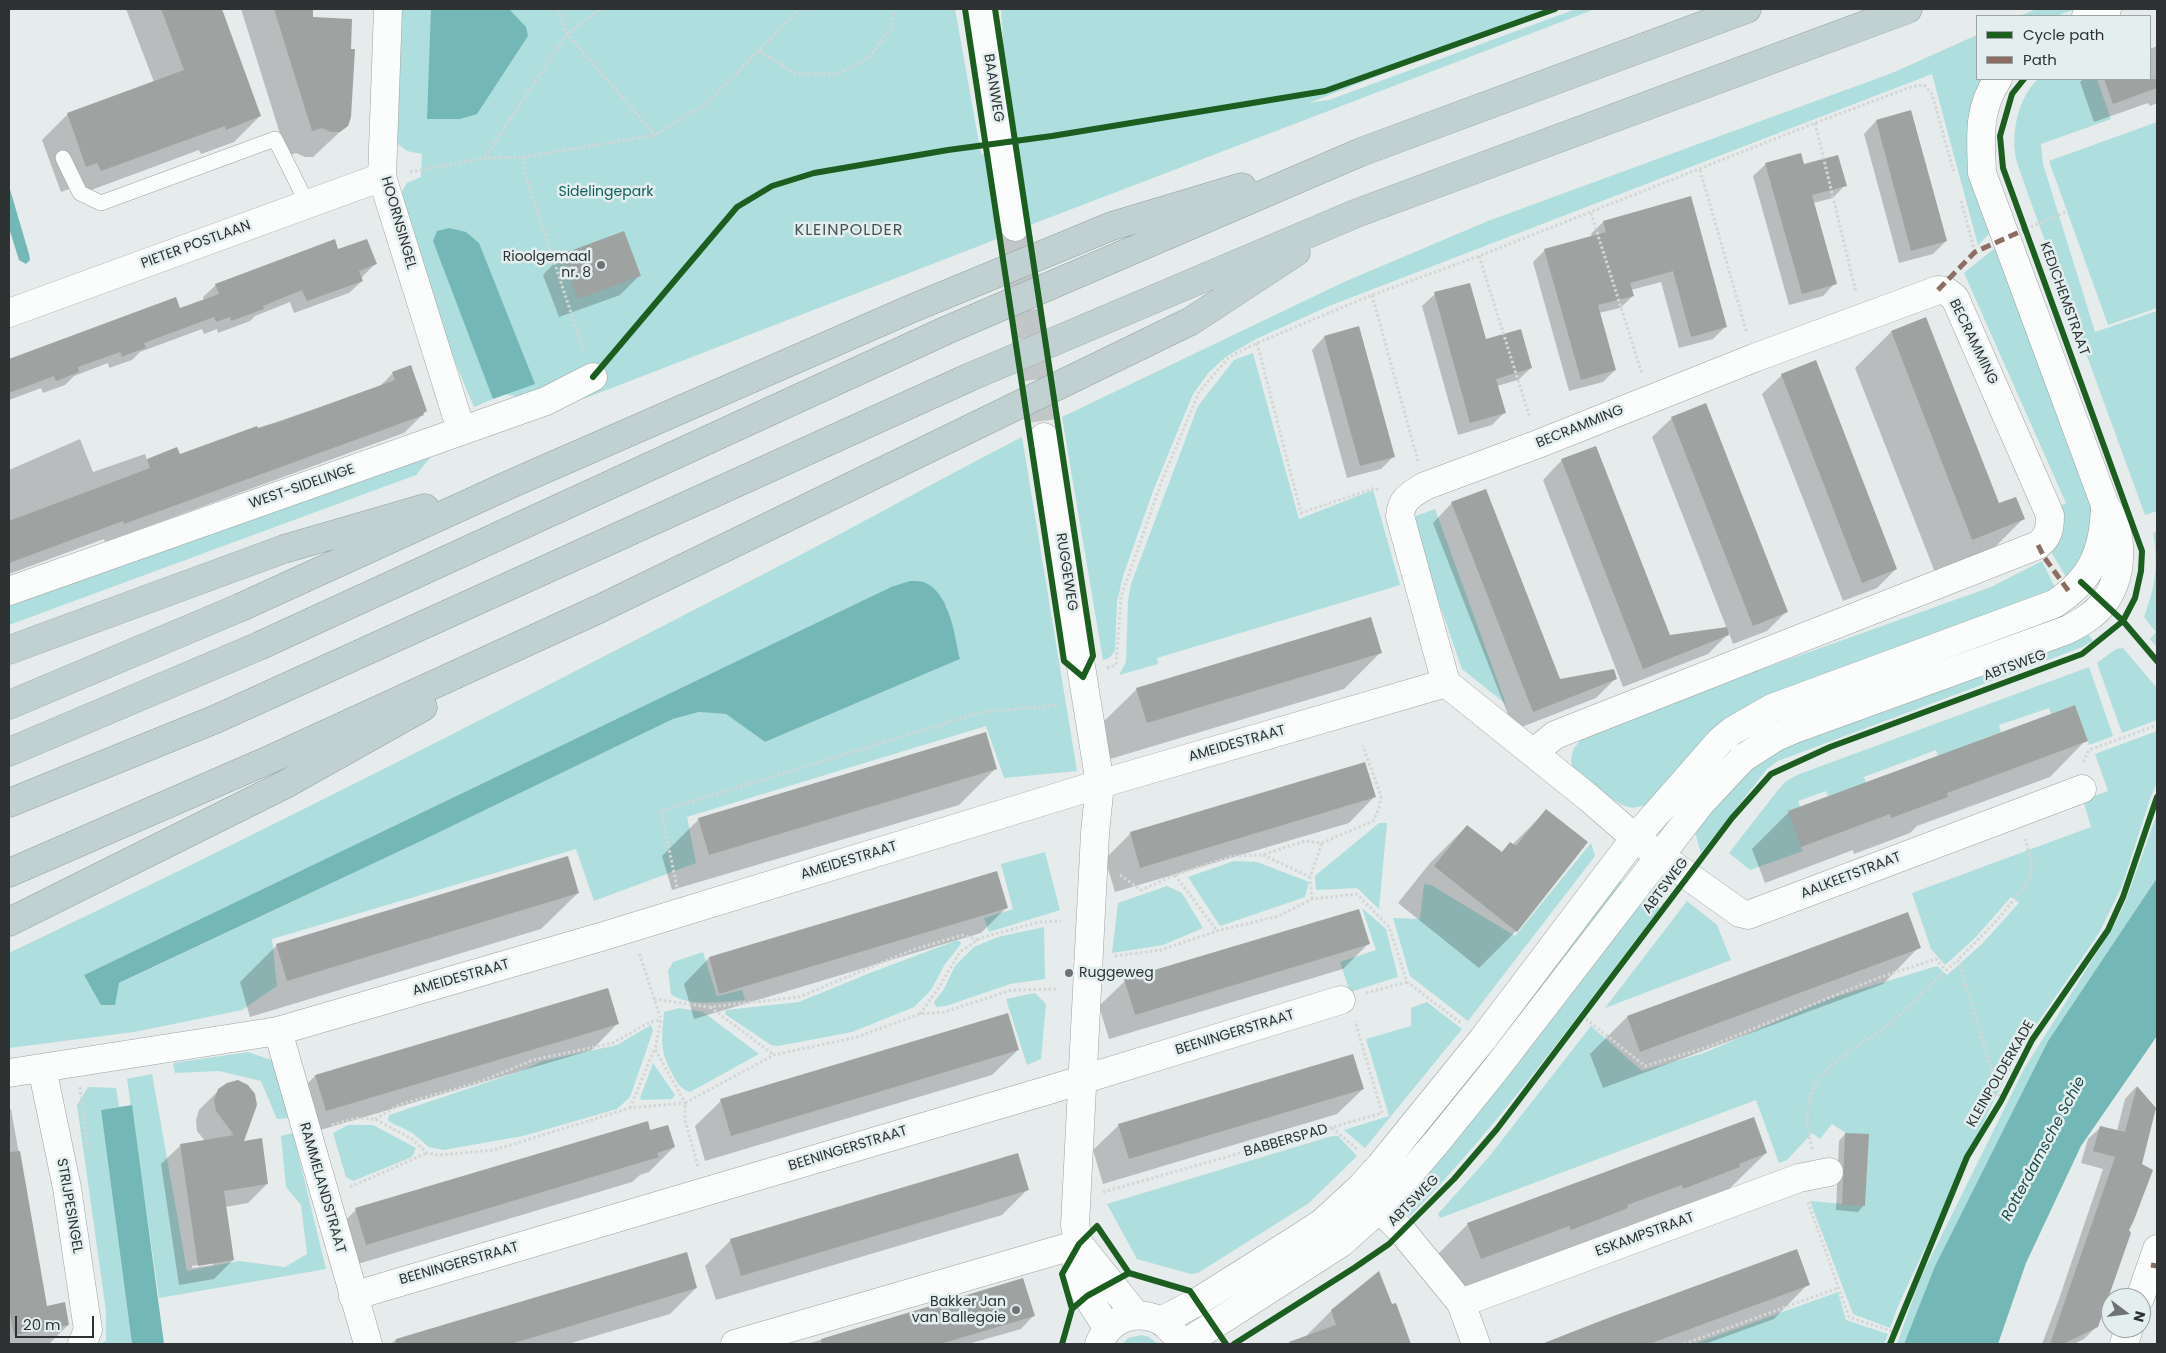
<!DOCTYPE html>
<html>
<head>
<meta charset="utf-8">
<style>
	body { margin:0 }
	#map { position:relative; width:2166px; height:1353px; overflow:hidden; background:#e6ebeb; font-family:Poppins,sans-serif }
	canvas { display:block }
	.frame { position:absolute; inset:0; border:10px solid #2e3232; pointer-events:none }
	.legend { position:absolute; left:1976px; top:15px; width:175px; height:65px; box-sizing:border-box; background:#e3eeee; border:1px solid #9ba3a3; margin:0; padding:6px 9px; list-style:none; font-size:15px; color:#2e3232 }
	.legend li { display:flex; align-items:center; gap:10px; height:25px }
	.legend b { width:25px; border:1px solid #9ba3a3 }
	.north { position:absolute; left:2101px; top:1288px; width:50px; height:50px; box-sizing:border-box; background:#e3eeee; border:1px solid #9ba3a3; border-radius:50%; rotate:105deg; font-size:14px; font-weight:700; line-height:20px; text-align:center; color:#2e3232 }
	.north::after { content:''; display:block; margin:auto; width:18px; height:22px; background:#6e7373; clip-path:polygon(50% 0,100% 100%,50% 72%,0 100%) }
	.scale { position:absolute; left:15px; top:1316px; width:79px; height:22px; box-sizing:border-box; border:2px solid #2e3232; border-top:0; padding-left:6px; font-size:15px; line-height:18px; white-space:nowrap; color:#2e3232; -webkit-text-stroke:4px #e3eeee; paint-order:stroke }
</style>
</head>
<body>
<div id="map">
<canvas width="2166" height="1353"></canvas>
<div class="frame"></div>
<ul class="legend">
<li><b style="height:6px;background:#1b5e20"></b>Cycle path</li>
<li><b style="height:6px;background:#8d6e63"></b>Path</li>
</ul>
<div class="north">N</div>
<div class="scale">20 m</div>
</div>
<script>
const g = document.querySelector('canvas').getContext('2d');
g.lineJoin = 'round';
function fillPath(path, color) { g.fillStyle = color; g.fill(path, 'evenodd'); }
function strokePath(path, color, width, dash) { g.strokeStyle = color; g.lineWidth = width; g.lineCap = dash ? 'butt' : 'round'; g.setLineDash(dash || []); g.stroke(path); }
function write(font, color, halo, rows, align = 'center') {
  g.font = font + ' Poppins,sans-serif'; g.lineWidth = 5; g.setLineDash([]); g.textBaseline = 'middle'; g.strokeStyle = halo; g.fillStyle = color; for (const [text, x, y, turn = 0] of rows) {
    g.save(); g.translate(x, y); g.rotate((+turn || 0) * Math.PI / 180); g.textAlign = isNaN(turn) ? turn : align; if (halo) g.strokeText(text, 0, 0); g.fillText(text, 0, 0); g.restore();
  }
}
fillPath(new Path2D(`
	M399 9H955L981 154H984L992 207 1013 197 1001 9H1547L1309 103 1329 100 1576 9H1595L1030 225 1029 218 996 231 997 239 586 398 546 401 491 392 493 399 474 407 417 273 398 199 407 183 421 177 422 154 407 151 397 143 395 104Z
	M2037 9H2076L2056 16H2019Z
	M1977 35V79H1985L1992 231 1978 245 1932 74 1329 306 1256 339 1227 356 1209 372 1193 394 1153 491 1123 576 1117 602 1115 651 1109 658 1103 660 1062 417 1344 282 1488 221 1892 73Z
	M2038 79H2097L2111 119 2041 144 2043 164 2095 332 2157 311V511L2145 515 2025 186C2022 175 2016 163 2015 152 2012 127 2020 96 2038 79Z
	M2157 122V308L2108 325 2049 161Z
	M1995 248 2094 513 2095 533 2069 582 2050 550 2056 508 2066 503 1964 273Z
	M1253 353 1299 519 1373 490 1400 585 1157 658 1158 664 1119 675 1126 662 1128 600 1131 584 1198 406 1234 360Z
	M1022 437 1077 771 1004 778 986 726 687 817 696 863 594 901 576 849 272 939 277 986 242 1010 134 1032 9 1048V953C270 829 528 696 785 563 864 522 942 478 1022 437ZM891 587 947 606 960 659 765 742 726 714 699 712 673 719 419 842 118 984 84 975Z
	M439 447 416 475 9 625V606Z
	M1435 509 1506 704 1462 669 1413 528 1416 516Z
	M2157 532V647L2150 639 2156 632 2144 617C2155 587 2159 565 2153 533Z
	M2042 561 2055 588 2048 595 1765 698 1735 713 1719 727 1647 805 1632 808 1622 805 1585 781 1573 771 1571 760 1573 750 1581 739 1639 713 1991 587Z
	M2087 632 2093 641 2080 648 1778 761 1767 769 1701 853 1694 829 1726 788 1769 753Z
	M2123 648 2157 688V720L2122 733 2097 663 2116 649Z
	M2089 667 2113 736 2089 745 2075 705 2051 714 2049 708 1999 725 2001 732 1938 756 1936 750 1864 777 1866 783 1828 796 1826 791 1798 801 1800 807 1801 847 1803 851 1750 870 1729 853 1778 790 1785 782 1797 775Z
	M2157 731V783L2150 799 2122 886 2099 933 2028 1037 1994 1100 1898 1306 1890 1328 1853 1314 1810 1201 1865 1206 1867 1160 1846 1133 1832 1124 1820 1139 1812 1133 1787 1160 1779 1163 1756 1100 1440 1218 1438 1214 1488 1158 1591 1026 1642 1071 1704 1053 1828 999 1937 966 1947 975 1982 944 2019 903 2011 897 1975 938 1945 965 1931 949 1912 893 2091 827 2083 800 2108 791 2095 754Z
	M2157 814V878L2048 1041 1935 1266 1904 1344H1897L1920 1279 2024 1069 2116 922 2126 900Z
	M1379 823H1387L1379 909 1357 888 1316 890 1315 876Z
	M1591 843 1595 856 1468 1021 1410 976 1393 918 1420 919 1424 884 1431 885 1515 936Z
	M1045 852 1060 910 989 932 984 918 1013 909 1001 864Z
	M1234 861 1257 862 1309 882 1305 897 1220 926 1188 877Z
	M1619 879 1625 885 1389 1182 1383 1177Z
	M1167 886 1182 893 1203 928 1163 945 1112 953 1118 903Z
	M1643 894 1660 908C1579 1013 1502 1123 1409 1217V1196L1414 1185Z
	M1687 901 1717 925 1731 960 1605 1008Z
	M1362 908 1386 929 1398 977 1350 992 1340 962 1376 950Z
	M1044 927 1045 979 1010 984 946 1006 936 1007 934 1002 944 989 955 966 974 947 998 937Z
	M955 941H960L961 944 945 964 931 990 914 1007 852 1032 778 1046 771 1045 725 1014 726 1010 799 1002 870 973Z
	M703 952 717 996 742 990 745 1000C724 1002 687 1007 671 994L668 971 673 962Z
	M1035 993 1046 1004 1041 1059 1027 1065 1006 999Z
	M1427 1002 1462 1029 1365 1148 1344 1130 1389 1116 1366 1039 1411 1026V1008Z
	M679 1008 703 1012 759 1054 690 1092C679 1088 677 1083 672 1073 659 1050 662 1037 664 1012Z
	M651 1025 653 1031 630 1097 617 1109 523 1136 443 1150 429 1147 411 1132 388 1121 389 1115 521 1071 543 1061 617 1045Z
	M248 1052 274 1061 289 1118 277 1119 261 1081 219 1071 175 1073 173 1063Z
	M653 1063 675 1095 672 1099 642 1100 640 1098Z
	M152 1074 187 1271 239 1261 285 1267 307 1254 301 1205 286 1187 281 1136 293 1133 326 1269 159 1298 127 1079Z
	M88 1087 116 1088 119 1107 101 1110 132 1344H98L106 1341V1311L77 1105Z
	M348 1125H373L416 1148 412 1157 353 1181 346 1177 333 1133Z
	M1332 1136H1338L1357 1156 1309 1203 1198 1273 1191 1274 1137 1259 1107 1204Z
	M1838 1292 1846 1320 1888 1334 1884 1344H1694Z
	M1142 1335 1149 1337 1158 1344H1122L1128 1338Z`), '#aededd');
fillPath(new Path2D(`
	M431 9H509L526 27 528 36 477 114 460 119H427Z
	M9 186 29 254 30 260 26 264 19 260 9 228Z
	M449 228 466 232 479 243 535 384 493 399 433 241 437 231Z
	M910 581C915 581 922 581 926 583 951 596 954 635 960 659L765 742 726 714 699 712 673 719 419 842 119 983 115 1005H101L84 975 891 587Z
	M2157 878V1036L2081 1146 2026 1263 1998 1344H1904L1935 1266 2048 1041Z
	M132 1105 164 1344H132L101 1110Z`), '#73b8b7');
fillPath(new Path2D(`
	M126 9H221L260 116 234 142 201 154 199 150 75 196 72 188 61 192 42 140 68 114 154 82Z
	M241 9H312L311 18 344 128 313 157H305L296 153 287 156Z
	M2157 46V103L2150 106 2148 103 2094 122 2080 82 2083 79H2150V49Z
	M1876 121 1946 241 1933 254 1899 263 1864 134Z
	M1766 164 1803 165 1845 185 1833 198 1813 203 1835 283 1823 296 1789 305 1753 176Z
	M1690 198 1725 327 1713 339 1679 348 1661 282 1631 290 1633 296 1620 308 1599 313 1615 370 1603 382 1569 391 1533 262 1545 250 1592 237 1591 234 1603 222Z
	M338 251 375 264 361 278 362 281 349 293 294 313 290 302 255 316 250 321 218 333 217 329 204 334 202 329 140 352 132 360 109 368 108 363 74 376 65 385 43 393 41 388 9 400V360L176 299 180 309 204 301 203 297 216 285Z
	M562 255 639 276 620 295 559 317 543 275Z
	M1435 294 1485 341 1531 368 1518 380 1497 386 1504 413 1492 425 1458 435 1422 306Z
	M1891 332 1998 504 2023 519 1987 555 1936 575 1855 368Z
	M1324 337 1394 456 1381 469 1347 478 1312 350Z
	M393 373 426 411 404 433 105 542 104 539 9 574V470L80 439 93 472 145 454 147 460 176 449 179 455 379 387Z
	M1782 375 1896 569 1877 588 1843 601 1762 394Z
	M1672 418 1786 612 1767 631 1733 644 1729 633 1708 654 1623 687 1543 480 1562 460 1669 636 1727 629 1652 437Z
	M1452 503 1559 680 1616 678 1596 698 1514 730 1433 523Z
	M1380 653 1344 689 1110 759 1100 725 1137 689Z
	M2086 740 2050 777 1917 826 1910 833 1854 854 1853 850 1765 883 1752 849 1789 812Z
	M996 768 959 805 672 890 662 856 699 819Z
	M1374 797 1349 823 1115 892 1105 859 1131 833Z
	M1546 811 1516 931 1479 968 1398 903 1430 863 1467 826 1501 853 1510 843 1512 845Z
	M996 873 1007 907 981 933 694 1019 684 984 709 958Z
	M578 893 541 929 250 1017 240 982 277 945Z
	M1907 914 1919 947 1883 984 1603 1088 1590 1054 1627 1017Z
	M1368 944 1343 969 1109 1039 1099 1006 1125 981Z
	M617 1024 592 1050 300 1136 290 1101 315 1076Z
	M1018 1050 992 1075 705 1161 695 1126 721 1101Z
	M2136 1087 2154 1108 2140 1165 2127 1230 2097 1326 2084 1339 2074 1344H2042L2059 1299 2103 1169 2081 1163 2088 1139 2101 1127 2117 1131 2125 1099Z
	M1363 1089 1337 1114 1103 1184 1093 1150 1119 1125Z
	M219 1090 242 1142 267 1184 248 1203 225 1207 233 1260 214 1279 179 1285 161 1164 181 1145 205 1141 197 1131 196 1120 199 1110ZM213 1262V1265L192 1268V1266Z
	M9 1109H11L46 1307 68 1325 49 1344H9Z
	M649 1132 674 1147 649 1172 640 1175 632 1182 341 1269 331 1234 356 1210Z
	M1845 1134 1864 1205 1858 1212 1836 1210 1839 1141Z
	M1766 1153 1729 1189 1444 1295 1431 1261 1468 1224Z
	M1028 1189 1002 1215 716 1300 705 1266 731 1240Z
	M1796 1251 1808 1284 1774 1319 1705 1344H1543Z
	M686 1253 696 1288 670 1314 568 1344H391L395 1340Z
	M1022 1280 1033 1316 1021 1329 968 1344H807Z
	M1395 1304 1410 1344H1286L1305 1337 1331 1311Z`), '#0003');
fillPath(new Path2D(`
	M161 9H222L261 116 226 130 225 126 101 171 97 163 86 167 67 113 184 70Z
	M274 9H313V17L352 19 351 49H355L351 117 348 126 340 132H331L322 128 312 131Z
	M2104 79H2157V88L2113 104Z
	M1911 110 1947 241 1911 251 1876 120Z
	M1801 153 1804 164 1838 155 1847 186 1812 195 1837 284 1802 294 1765 163Z
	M1691 196 1727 327 1691 337 1673 271 1630 283 1634 296 1598 305 1616 370 1581 380 1544 249 1606 232 1603 221Z
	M624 231 641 276 578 299 562 254Z
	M335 239 338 249 367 239 377 264 359 271 363 281 307 301 302 290 263 306 264 309 231 321 230 317 216 322 214 317 144 343 146 348 134 352 122 357 120 352 78 367 79 372 56 381 54 376 9 393V359L176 297 180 308 219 294 215 284Z
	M1470 283 1486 339 1521 329 1532 368 1496 379 1506 413 1470 423 1434 292Z
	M1926 317 1999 503 2016 497 2025 519 1972 540 1891 331Z
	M1359 326 1395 457 1360 466 1324 336Z
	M1816 360 1897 569 1862 583 1781 374Z
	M411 365 427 411 423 413 424 415 124 524 123 521 9 563V521L150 468 147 459 177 447 180 454 257 426 258 428 279 422 395 380 392 372Z
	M1706 403 1788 612 1753 626 1671 417Z
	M1596 446 1670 635 1727 627 1729 635 1643 669 1561 459Z
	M1486 489 1560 679 1614 669 1617 679 1533 712 1451 502Z
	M1371 617 1382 653 1147 723 1136 688Z
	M2075 705 2088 741 1947 793 1948 797 1891 818 1890 814 1801 847 1788 811Z
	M986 732 997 769 709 855 698 818Z
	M1365 762 1376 797 1140 868 1130 832Z
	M1546 809 1588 842 1517 932 1434 866 1467 825 1502 852 1510 842 1516 846Z
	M568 856 579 893 287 981 276 944Z
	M997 871 1008 908 719 994 709 957Z
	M1359 909 1370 944 1135 1015 1124 979Z
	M1908 912 1921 948 1640 1052 1627 1016Z
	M608 988 619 1024 326 1111 315 1075Z
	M1008 1013 1019 1050 731 1136 720 1099Z
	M1353 1054 1364 1089 1129 1159 1118 1124Z
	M238 1080 248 1085 255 1094 257 1105 244 1141 262 1138 268 1184 224 1191 234 1260 198 1266 180 1144 234 1135 216 1111 214 1100 218 1089 227 1083Z
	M2137 1086 2156 1108 2142 1164 2153 1170 2134 1220 2129 1230 2131 1233 2098 1327 2063 1344H2050L2115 1157 2093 1151 2100 1126 2125 1132Z
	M1754 1117 1767 1153 1739 1164 1740 1167 1683 1189 1682 1185 1627 1205 1628 1208 1618 1212 1571 1230 1569 1226 1481 1259 1467 1223Z
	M648 1121 650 1130 668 1125 675 1147 657 1153 659 1157 366 1245 355 1208Z
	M1845 1133 1869 1134 1865 1206 1842 1205Z
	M20 1151 47 1306 65 1302 69 1325 14 1335 9 1307V1152Z
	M1018 1153 1029 1190 741 1276 730 1239Z
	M1797 1249 1810 1285 1649 1344H1545L1544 1343 1608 1318Z
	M687 1252 697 1288 511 1344H396V1339Z
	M1379 1271 1392 1304 1396 1303 1411 1344H1290L1289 1342 1336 1325 1331 1310Z
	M1023 1278 1035 1316 940 1344H822L821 1339Z`), '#9ea3a2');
strokePath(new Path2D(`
	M1015 227 1044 437`), '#c1c6c6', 28, [28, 14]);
const service = new Path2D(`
	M63 158 80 193 101 203 275 139 308 205`);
const minor = new Path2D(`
	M388 9 382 177 461 430
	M980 9 1015 227
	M9 313 382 177
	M1044 437 1100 784 1095 833 1075 1225 1079 1244 1076 1274 1087 1296 1108 1329
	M9 591 546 401 593 377
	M1446 683 1400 516C1401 499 1412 494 1425 486L1538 444 1754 358 1938 290 1946 291 1955 298 2050 515C2050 529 2049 536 2038 545L1555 735 1533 753
	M278 1031 368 1344
	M42 1068 67 1188 88 1330 82 1344
	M9 1073 278 1031 604 936 1100 784 1446 683 1589 798 1635 838 1740 913 1748 915 2082 789
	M1362 1191 1402 1231 1461 1303 1476 1344
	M1079 1244 1136 1315
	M353 1296 1052 1089 1341 1000
	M2140 1298 2157 1249
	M1461 1303 1799 1178 1829 1172
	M735 1344 1079 1244
	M2124 1344 2129 1328`);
const tertiary = new Path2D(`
	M2086 16 2107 9
	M1161 1321 1197 1302 1302 1236 1322 1223 1360 1188 1380 1166 1483 1039 1635 838 1720 741 1732 731 1772 708 2054 604C2091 580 2103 553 2105 509
	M1099 1344C1112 1312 1152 1305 1174 1333
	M1184 1344 1341 1243 1380 1208 1436 1143 1495 1070 1700 804 1743 758 1776 737 1797 728 2067 630C2080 623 2093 616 2102 605 2124 578 2125 533 2105 505L1982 173C1981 138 1977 110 1998 79`);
const motorway = new Path2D(`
	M9 650 284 549 425 508
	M9 705 239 608 513 483 913 308 1112 226 1242 187
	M9 752 259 646 947 330 1361 152 1747 9
	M9 803 216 719 970 377 1357 213 1908 9
	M9 873 271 759 599 609 1191 321 1296 252
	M9 922 284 785 423 707`);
strokePath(service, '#9ea2a2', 16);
strokePath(minor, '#9ea2a2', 29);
strokePath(tertiary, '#9ea2a2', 29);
strokePath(motorway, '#8fa1a0', 29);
strokePath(new Path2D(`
	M558 9 567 34 655 135
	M760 51 796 74H837L869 58 892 27 894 9
	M1815 123 1856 292
	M485 157 567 34 600 9
	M524 157 525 174 584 352
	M1700 170 1747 333
	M410 172 485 158 524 157 655 135 708 102 800 9
	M1961 201 1975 252
	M1591 213 1642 374
	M2031 227 2067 211
	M1479 256 1530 418
	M1372 295 1418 461
	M1257 343 1301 513 1375 488 1379 491
	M1107 668 1116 665 1121 597 1161 483 1199 392 1229 357 1257 343 1372 295 1479 256 1815 123 1911 87 1924 85 1932 94 1954 173
	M2083 762 2089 750 2157 725
	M1263 855 1310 877
	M1120 875 1141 890 1175 875 1233 856 1262 855 1305 841 1322 843 1373 821 1379 809 1381 796 1363 746
	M1175 875 1217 931
	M677 887 661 811 982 712 1060 705
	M1312 899 1310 877 1322 843
	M1658 900 1666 906
	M1115 956 1161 950 1217 931 1279 916 1312 899 1357 894 1389 927 1407 982 1461 1023
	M1366 993 1407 982
	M654 999 709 1007 799 997 912 950 963 935 978 940
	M710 1007 774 1055
	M920 1014 938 989 960 952 980 938 1039 922 1061 921
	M1582 1016 1645 1066 1708 1047 1878 978 1936 959 1945 970
	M80 1087 88 1148
	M2001 1101 1958 960 2000 917 2030 879 2032 863 2025 839
	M630 1108 654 1050
	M375 1119 401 1104 477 1083 533 1060 613 1043 650 1022 661 1020
	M332 1125 356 1118 375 1119 412 1139 427 1153 439 1155 494 1150 630 1108 685 1103 655 1049 661 1020 639 952
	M1332 1128 1358 1150
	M1812 1149C1792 1072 1841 1062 1890 1023 1914 1004 1934 979 1958 960
	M698 1166 685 1120V1103L774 1055 857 1037 920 1014 944 1012 1012 990 1058 989
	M350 1187 427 1153
	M1103 1192 1382 1113 1355 1021
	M1808 1202 1849 1317 1894 1332
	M1684 1344 1838 1288`), '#d5d6d6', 3, [2.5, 2.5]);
strokePath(service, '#fbfcfc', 15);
strokePath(minor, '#fbfcfc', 28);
strokePath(tertiary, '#fbfcfc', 28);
strokePath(motorway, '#c1d1d1', 28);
strokePath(new Path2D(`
	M1938 290 1975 252 2026 229
	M2038 545 2044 557 2070 593
	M2151 1265 2157 1266`), '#8d6e63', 5, [10, 5]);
strokePath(new Path2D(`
	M965 9 1064 661 1083 677 1093 656 995 9
	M593 377 737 207 772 186 814 173 948 150 1052 136 1325 91 1555 9
	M2081 582 2123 621 2157 661
	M1072 1309 1062 1274 1079 1244 1097 1226 1129 1273
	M1062 1344 1072 1309 1087 1296 1129 1273 1190 1291 1226 1344
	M1234 1344 1354 1268 1389 1244 1454 1179 1497 1129 1732 818 1771 774 1830 747 2082 654 2123 621 2135 598 2141 571 2142 551 2003 168 2000 136 2012 94 2024 79
	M1890 1344 1967 1157 2001 1101 2032 1040 2108 930 2123 897 2157 797`), '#1b5e20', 6);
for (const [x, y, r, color] of [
	[601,265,5,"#6e7373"],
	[1069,973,5,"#6e7373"],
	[1016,1310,5,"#6e7373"]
]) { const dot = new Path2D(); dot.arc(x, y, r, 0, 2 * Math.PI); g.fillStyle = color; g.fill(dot); strokePath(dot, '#e3eeee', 2); }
write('14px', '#2e3232', '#e3eeee', [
	["BAANWEG",993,88,81],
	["HOORNSINGEL",398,223,74],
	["PIETER POSTLAAN",196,245,-20],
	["KEDICHEMSTRAAT",2064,299,70],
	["BECRAMMING",1973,342,64],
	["BECRAMMING",1580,427,-22],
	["WEST-SIDELINGE",302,487,-19],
	["RUGGEWEG",1066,572,81],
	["ABTSWEG",2015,666,-20],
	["AMEIDESTRAAT",1237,744,-16],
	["AMEIDESTRAAT",849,861,-17],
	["AALKEETSTRAAT",1851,876,-21],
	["ABTSWEG",1666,886,-53],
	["AMEIDESTRAAT",461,978,-16],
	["BEENINGERSTRAAT",1235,1033,-17],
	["KLEINPOLDERKADE",2001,1074,-60],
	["BABBERSPAD",1286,1141,-16],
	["BEENINGERSTRAAT",848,1149,-17],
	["RAMMELANDSTRAAT",322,1188,74],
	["ABTSWEG",1414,1201,-45],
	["STRIJPESINGEL",69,1206,80],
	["ESKAMPSTRAAT",1645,1235,-20],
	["BEENINGERSTRAAT",459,1264,-16]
]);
write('14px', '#116060', '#e3eeee', [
	["Sidelingepark",606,192]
]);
write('14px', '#2e3232', '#e3eeee', [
	["Rioolgemaal",591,257],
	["nr. 8",591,273],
	["Ruggeweg",1079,973,"left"],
	["Bakker Jan",1006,1302],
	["van Ballegoie",1006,1318]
], 'right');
write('italic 15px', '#1e4949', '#e3eeee', [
	["Rotterdamsche Schie",2044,1149,-62]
]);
g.letterSpacing = '1px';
write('16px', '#495252', '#e3eeee', [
	["KLEINPOLDER",849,231]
]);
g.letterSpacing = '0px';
</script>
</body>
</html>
